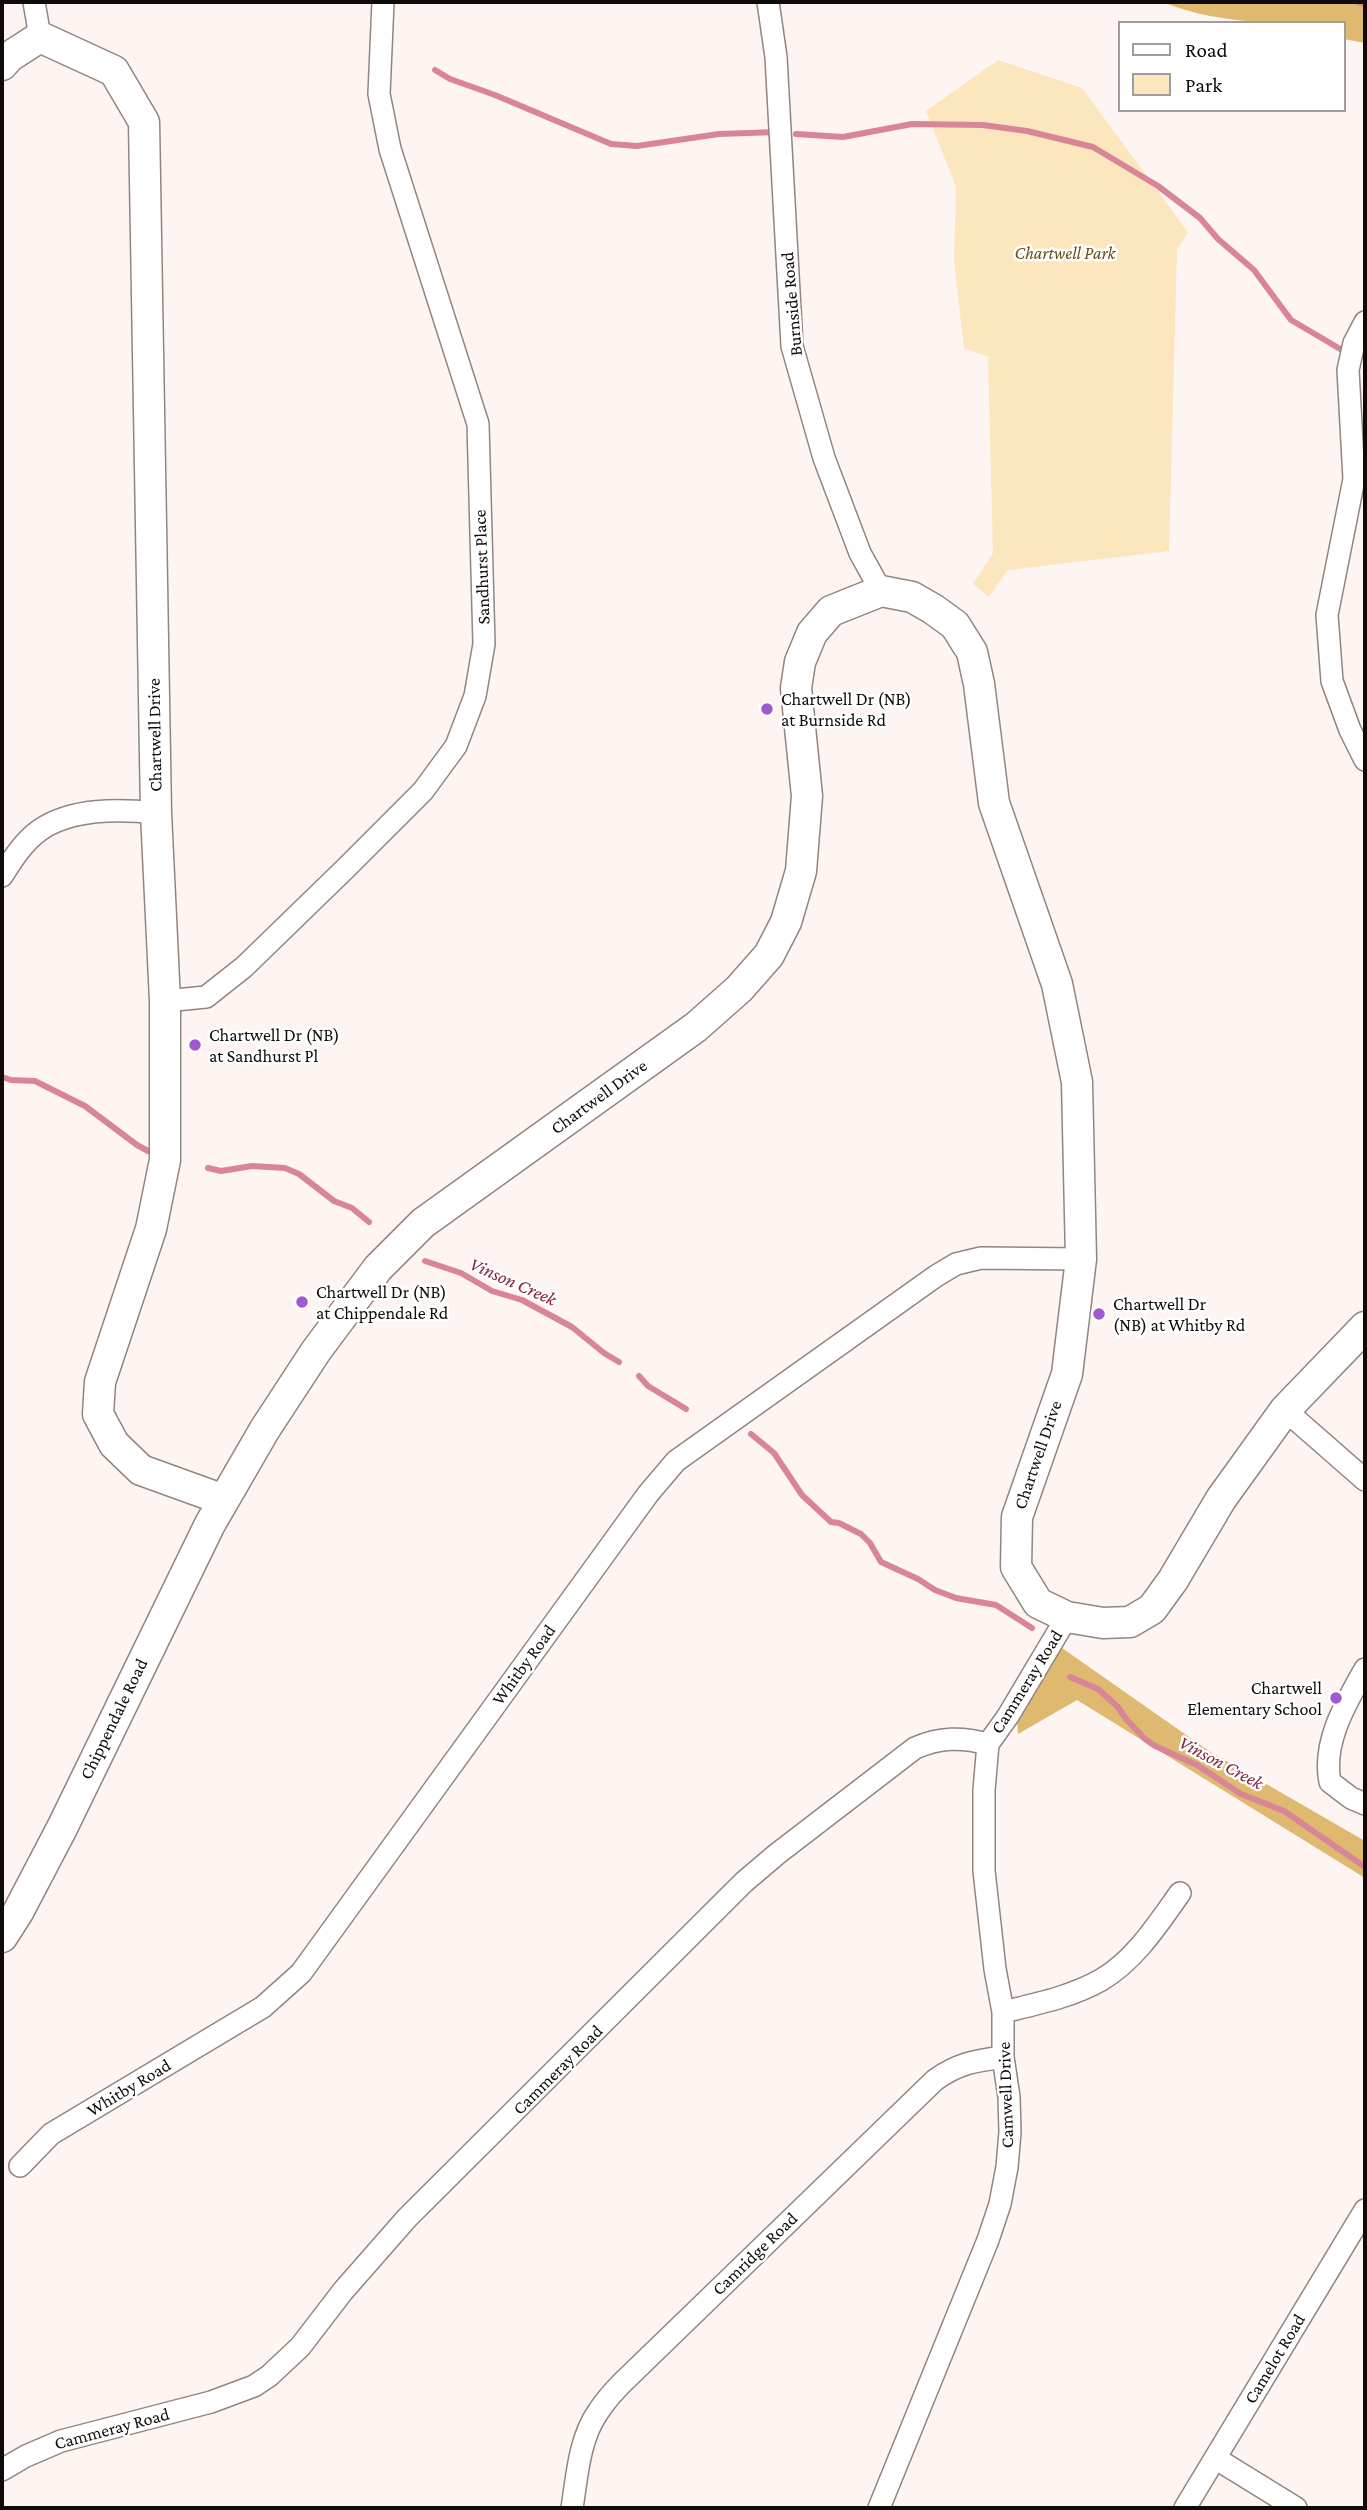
<!DOCTYPE html>
<html>
<head>
<meta charset="utf-8">
<style>
	body { margin:0 }
	#map { position:relative; width:1367px; height:2510px; overflow:hidden; background:#fef5f2; font-family:"Crimson Pro",serif }
	canvas { display:block }
	.frame { position:absolute; inset:0; border:4px solid #0f0b09; pointer-events:none }
	.legend { position:absolute; left:1118px; top:21px; width:228px; height:91px; box-sizing:border-box; background:#fff; border:2px solid #9f9d9d; margin:0; padding:9px 12px; list-style:none; font-size:21px; color:#0f0b09 }
	.legend li { display:flex; align-items:center; gap:14px; height:35px }
	.legend b { width:35px; border:2px solid #9f9d9d }
</style>
</head>
<body>
<div id="map">
<canvas width="1367" height="2510"></canvas>
<div class="frame"></div>
<ul class="legend">
<li><b style="height:9px;background:#fff"></b>Road</li>
<li><b style="height:19px;background:#fbe6be"></b>Park</li>
</ul>
</div>
<script>
const g = document.querySelector('canvas').getContext('2d');
g.lineJoin = 'round';
function fillPath(path, color) { g.fillStyle = color; g.fill(path, 'evenodd'); }
function strokePath(path, color, width, dash) { g.strokeStyle = color; g.lineWidth = width; g.lineCap = dash ? 'butt' : 'round'; g.setLineDash(dash || []); g.stroke(path); }
function write(font, color, halo, rows, align = 'center') {
  g.font = font + ' "Crimson Pro",serif'; g.lineWidth = 5; g.setLineDash([]); g.textBaseline = 'middle'; g.strokeStyle = halo; g.fillStyle = color; for (const [text, x, y, turn = 0] of rows) {
    g.save(); g.translate(x, y); g.rotate((+turn || 0) * Math.PI / 180); g.textAlign = isNaN(turn) ? turn : align; if (halo) g.strokeText(text, 0, 0); g.fillText(text, 0, 0); g.restore();
  }
}
fillPath(new Path2D(`
	M998 60 1082 88 1188 232 1177 250 1169 551 1008 570 989 597 973 584 993 553 988 357 964 348 954 261 956 187 926 111Z`), '#fbe6be');
fillPath(new Path2D(`
	M1163 2H1365V43L1344 39V23C1284 23 1221 26 1163 2Z
	M1062 1648 1209 1751 1365 1841V1878L1077 1700 1018 1734 1017 1719Z`), '#deb96f');
strokePath(new Path2D(`
	M1358 2 1365 4
	M435 70 450 79 495 95 611 144 637 146 719 134 777 132
	M796 134 843 137 912 124 983 125 1027 131 1093 147 1158 186 1200 218 1218 239 1254 270 1291 320 1347 353
	M2 1077 11 1080 35 1081 85 1106 137 1145 148 1151
	M208 1168 221 1171 252 1166 285 1168 299 1174 334 1201 352 1208 369 1222
	M425 1261 461 1273 492 1291 522 1300 548 1314 572 1327 604 1353 619 1362
	M639 1376 648 1386 686 1409
	M751 1434 774 1453 802 1495 831 1522 839 1523 861 1534 870 1543 881 1562 918 1579 935 1590 956 1598 996 1605 1032 1628
	M1070 1677 1098 1689 1118 1707 1126 1719 1145 1739 1155 1746 1197 1765 1241 1794 1284 1811 1365 1867`), '#d88697', 6);
const street = new Path2D(`
	M34 2 40 37
	M768 2 776 57 792 346 824 458 860 553 881 591
	M1365 322 1354 343 1348 370 1354 479 1327 615 1332 681 1350 730 1365 760
	M2 876C12 860 24 841 40 830 72 808 119 809 156 813
	M165 1001 206 997 244 967 346 868 423 791 456 746 475 696 484 644 478 424 390 149 379 94 383 2
	M1285 1410 1365 1480
	M1365 1669C1346 1703 1322 1742 1330 1782L1351 1798 1365 1804
	M988 1744 1008 1716 1067 1617
	M1003 2012C1036 2004 1071 1997 1101 1980 1135 1960 1158 1924 1180 1893
	M20 2166 51 2134 263 2007 301 1973 648 1494 676 1461 936 1276 956 1264 981 1258 1081 1259
	M1215 2458 1296 2508
	M2 2470 26 2456 61 2441 211 2402 254 2386 269 2376 300 2347 343 2291 407 2218 744 1882 777 1854 915 1748C940 1737 962 1737 988 1744
	M572 2508C577 2477 579 2439 598 2412 605 2401 614 2391 623 2382L935 2080C959 2063 975 2061 1003 2057
	M879 2508 988 2240 1000 2204 1007 2167 1010 2132 1009 2097 1003 2057V2012L995 1969 984 1871V1790L988 1744
	M1185 2508 1365 2210`);
const secondary = new Path2D(`
	M2 65 9 57 40 37 114 71 144 122 156 813 165 1001V1160L151 1229 100 1382 98 1414 114 1444 141 1470 224 1500
	M2 1937 18 1912 62 1828 210 1524 265 1429 316 1351 378 1268 423 1223 696 1027 739 989 769 955 786 922 801 871 807 796 796 688 800 662 812 633 831 611 881 591 912 597 933 609 955 625 972 652 979 684 994 803 1057 984 1077 1082 1081 1259 1067 1374 1017 1517 1016 1567 1038 1603 1067 1617 1103 1623 1130 1622 1152 1609 1173 1580 1221 1499 1285 1410 1365 1327`);
strokePath(street, '#928580', 24);
strokePath(secondary, '#928580', 33);
strokePath(street, '#fff', 21);
strokePath(secondary, '#fff', 30);
for (const [x, y, r, color] of [
	[767,709,7,"#a05acf"],
	[195,1045,7,"#a05acf"],
	[302,1302,7,"#a05acf"],
	[1099,1314,7,"#a05acf"],
	[1336,1698,7,"#a05acf"]
]) { const dot = new Path2D(); dot.arc(x, y, r, 0, 2 * Math.PI); g.fillStyle = color; g.fill(dot); strokePath(dot, '#fff', 2.5); }
write('italic 18px', '#684e16', '#fff', [
	["Chartwell Park",1065,253]
]);
write('18px', '#0f0b09', '#fff', [
	["Burnside Road",792,304,-95],
	["Sandhurst Place",482,567,-92],
	["Chartwell Drive",155,735,-91],
	["Chartwell Drive",599,1097,-36],
	["Chartwell Drive",1038,1455,-71],
	["Whitby Road",524,1665,-54],
	["Cammeray Road",1027,1682,-58],
	["Chippendale Road",114,1719,-64],
	["Cammeray Road",558,2070,-45],
	["Whitby Road",129,2088,-31],
	["Camwell Drive",1006,2095,-92],
	["Camridge Road",755,2254,-44],
	["Camelot Road",1275,2359,-59],
	["Cammeray Road",112,2429,-15]
]);
write('18px', '#0f0b09', '#fff', [
	["Chartwell Dr (NB)",781,699],
	["at Burnside Rd",781,720],
	["Chartwell Dr (NB)",209,1035],
	["at Sandhurst Pl",209,1056],
	["Chartwell Dr (NB)",316,1292],
	["at Chippendale Rd",316,1313],
	["Chartwell Dr",1113,1304],
	["(NB) at Whitby Rd",1113,1325],
	["Chartwell",1322,1688,"right"],
	["Elementary School",1322,1709,"right"]
], 'left');
write('italic 19px', '#842440', '#fff', [
	["Vinson Creek",513,1282,24],
	["Vinson Creek",1221,1763,28]
]);
</script>
</body>
</html>
